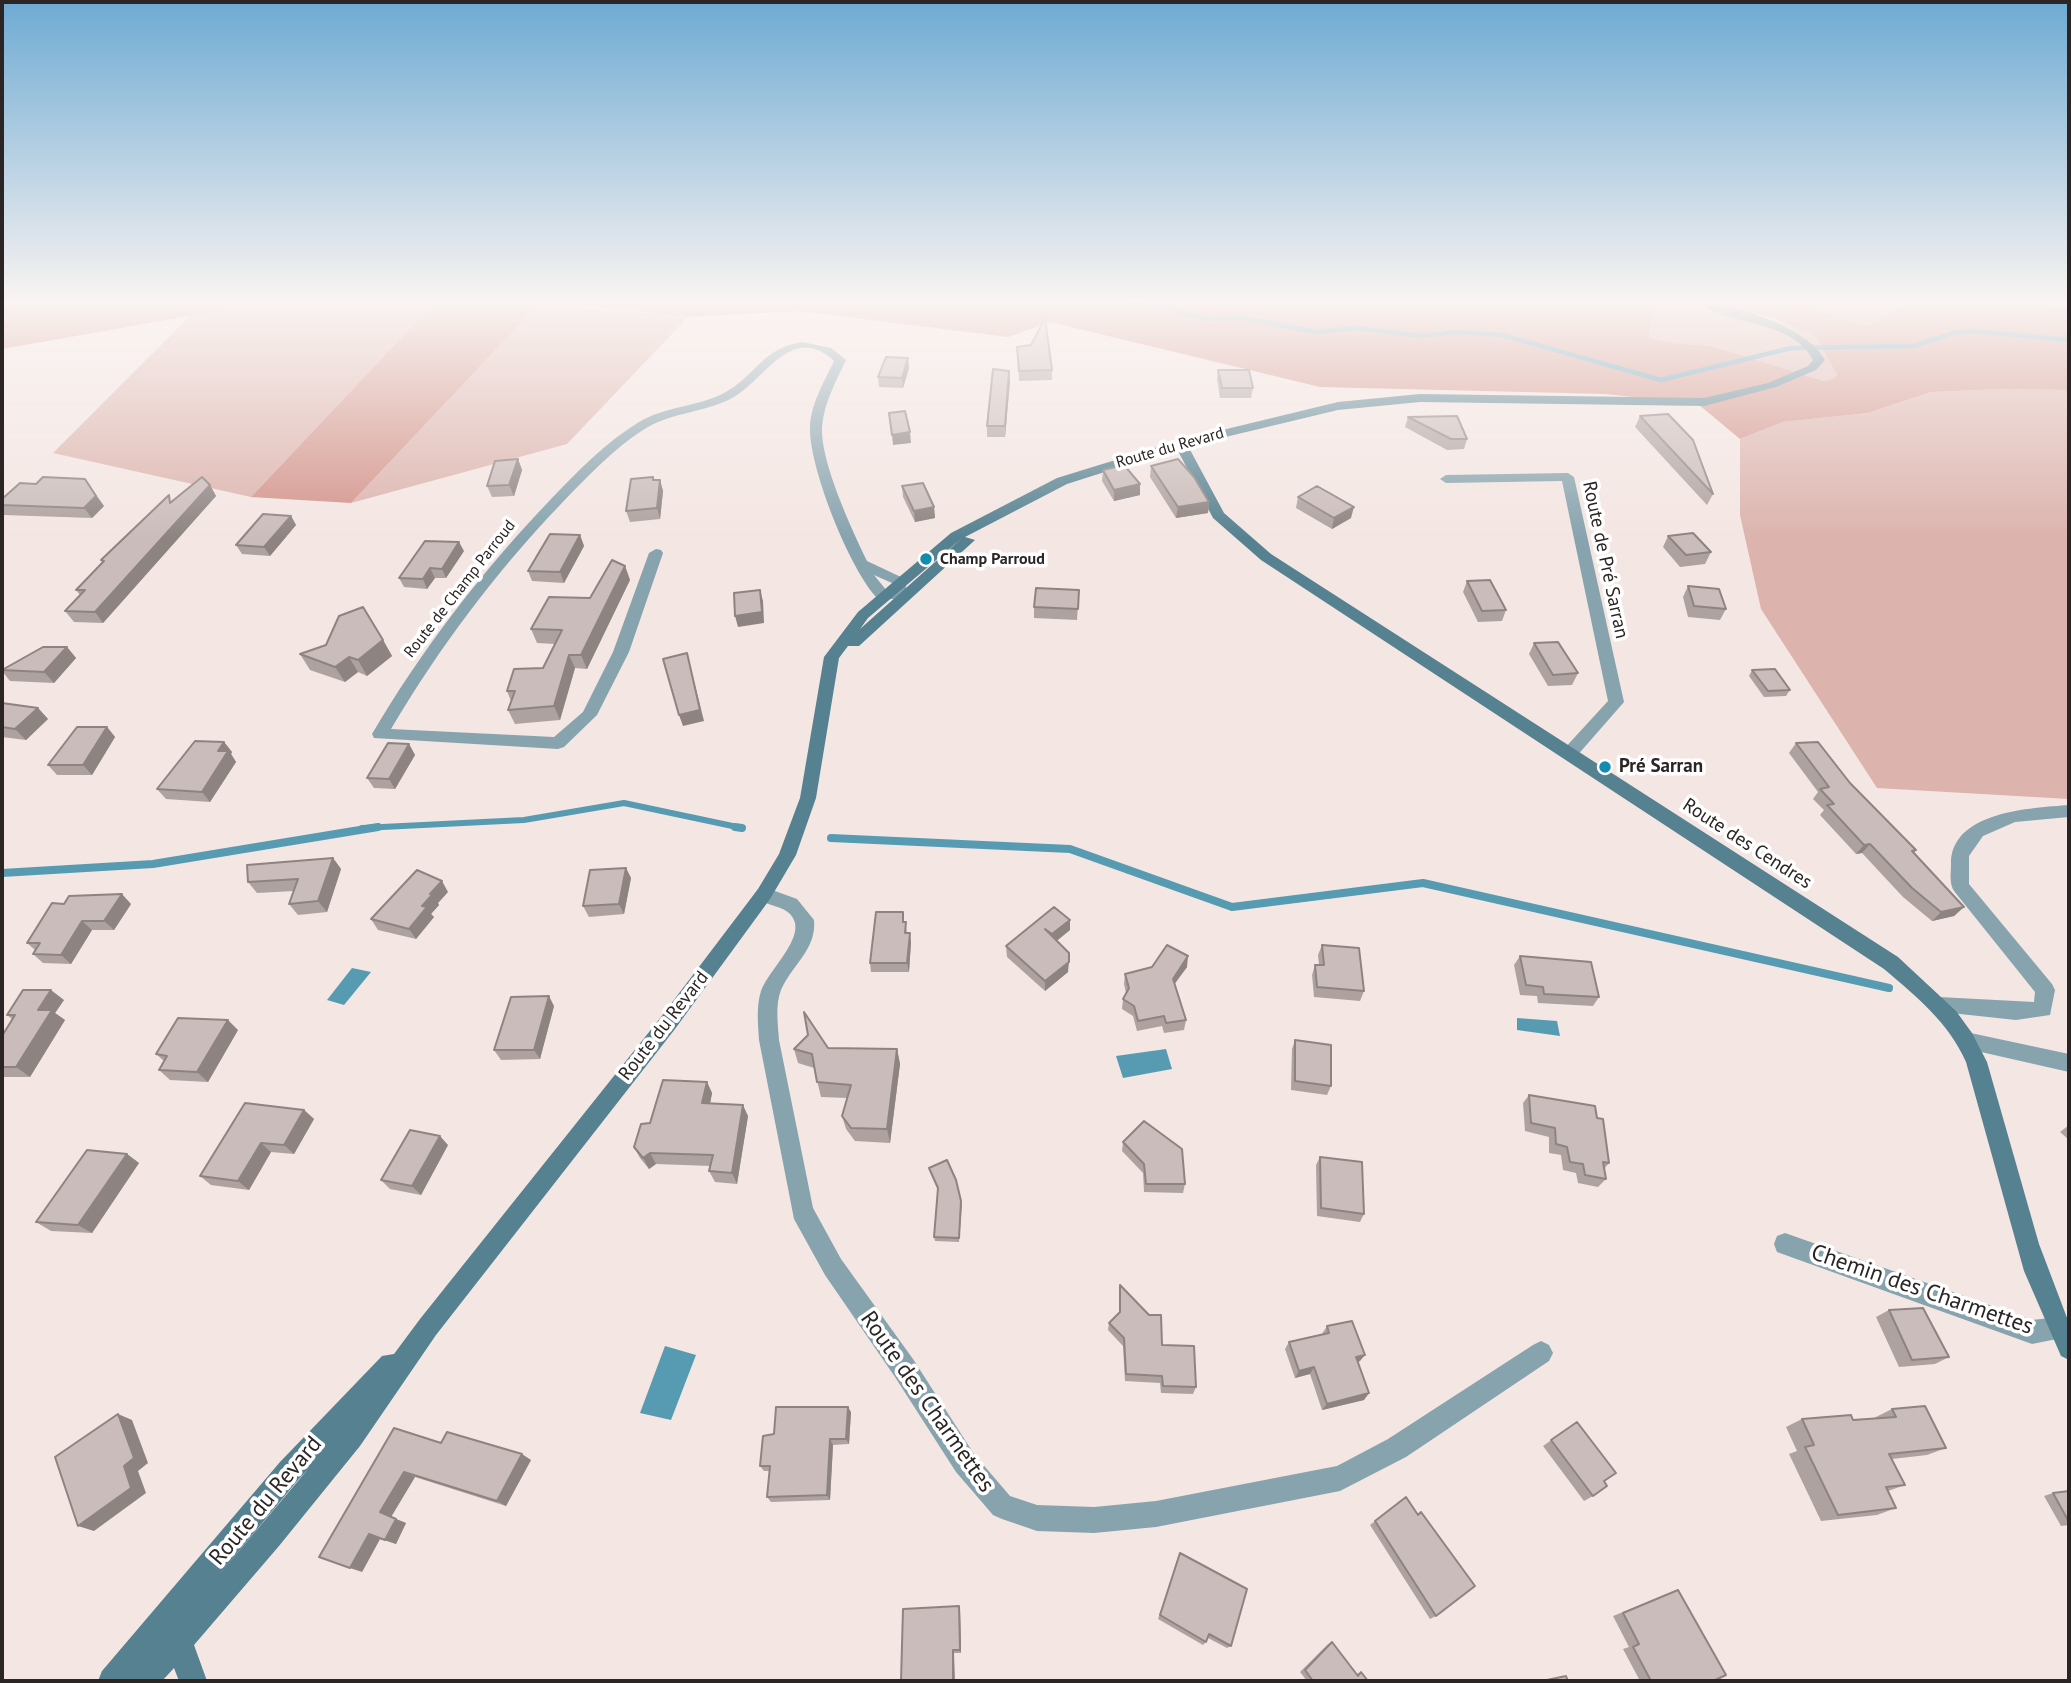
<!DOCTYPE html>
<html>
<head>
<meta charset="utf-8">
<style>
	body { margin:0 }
	#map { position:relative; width:2071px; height:1683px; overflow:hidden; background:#f4e6e3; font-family:"PT Sans",sans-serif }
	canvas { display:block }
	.frame { position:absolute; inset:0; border:4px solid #2b2525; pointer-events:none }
</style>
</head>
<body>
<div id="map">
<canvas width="2071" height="1683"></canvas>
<div class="frame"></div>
</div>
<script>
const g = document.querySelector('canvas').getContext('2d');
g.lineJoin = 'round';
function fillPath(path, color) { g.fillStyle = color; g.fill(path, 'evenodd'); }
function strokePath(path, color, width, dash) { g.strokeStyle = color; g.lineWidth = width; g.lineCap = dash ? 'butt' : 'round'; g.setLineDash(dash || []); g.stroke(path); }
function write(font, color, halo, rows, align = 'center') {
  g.font = font + ' "PT Sans",sans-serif'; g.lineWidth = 7; g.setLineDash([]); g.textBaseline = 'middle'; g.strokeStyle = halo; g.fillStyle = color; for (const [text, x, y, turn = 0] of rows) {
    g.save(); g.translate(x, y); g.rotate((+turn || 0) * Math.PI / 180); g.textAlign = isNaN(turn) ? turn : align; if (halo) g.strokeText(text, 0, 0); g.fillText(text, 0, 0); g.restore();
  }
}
fillPath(new Path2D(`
	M263 303H434L251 497 53 453 191 315Z
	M540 303 688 317 567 444 351 503Z
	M1656 303H1720L1806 331 1817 336 1837 375 1833 379 1822 381 1712 346 1674 343 1650 338 1648 332Z
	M1795 303H1911L1866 326Z
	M2003 389 2069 390V799L1877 788 1761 609 1740 515V439L1783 422 1868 413 1931 392Z`), '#dcb3ad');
fillPath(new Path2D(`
	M2 303H263L2 349Z
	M434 303H540L351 503 251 497Z
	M559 303H1656L1649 332 1650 338 1674 343 1712 346 1823 381 1833 379 1837 375 1816 336 1771 318 1719 303H1795L1866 326 1911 303H2036L2069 307V390L2003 389 1931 392 1868 413 1783 422 1740 439 1698 404 1605 394 1320 387 1050 322 1008 337 799 311 688 317Z`), '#d2938a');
fillPath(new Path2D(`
	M352 968 371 972 344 1005 327 1000Z
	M1517 1018 1557 1021 1560 1036 1517 1030Z
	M1166 1049 1172 1069 1123 1078 1116 1056Z
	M665 1346 696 1355 671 1420 640 1413Z`), '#579bb3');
strokePath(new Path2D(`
	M1130 303 1176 308 1178 312 1207 319 1245 318 1315 332 1356 328 1420 336 1455 332 1502 335 1661 380 1791 348 1914 346 1954 333 1973 331 2069 340`), '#579bb3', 4.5);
strokePath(new Path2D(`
	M362 828 524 820 624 803 742 828`), '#579bb3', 6);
strokePath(new Path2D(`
	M735 827 742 828
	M831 838 1070 849 1232 907 1423 883 1889 988
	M2 873 153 864 378 827`), '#579bb3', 8);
fillPath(new Path2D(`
	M802 342 831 348 846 360C836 381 824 403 822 427 820 461 852 530 867 561L903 578 909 596 907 599H878C850 570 811 472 810 431 809 407 824 382 834 361 793 323 767 376 737 395 709 413 672 411 643 430 612 450 586 478 560 505 495 573 439 648 391 729L554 737 583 712 613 652 649 553 656 549 661 550 663 553 629 652 597 715 564 747 558 749 374 738 372 734C422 649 483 570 551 499 578 471 606 442 639 422 666 406 697 407 724 393 755 377 762 348 802 342ZM874 575 892 583 894 591H887Z
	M1568 473 1574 477 1624 702 1575 758 1569 760 1561 754 1563 750 1608 701 1562 481 1446 483 1440 479 1446 475Z
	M2069 805V817L2015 822 1983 836 1969 856V884L2052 984 2055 990 2050 1015 2016 1020 1932 1011 1929 1005 1932 999 1939 997 2034 1002 2035 992 1954 891C1949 883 1951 873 1951 864 1951 811 2032 808 2069 805Z
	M764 887 797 899 814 920C817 949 792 965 781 990 775 1005 778 1024 779 1040L813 1208 841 1259 913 1359 974 1454 1010 1496 1037 1505 1094 1507 1156 1501 1337 1466 1388 1439 1533 1345 1541 1341 1549 1345 1553 1353 1549 1361 1406 1457 1340 1491 1156 1527 1094 1533 1037 1531 1002 1519 993 1515 956 1472 895 1377 825 1275 794 1219 759 1040C758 1024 756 1007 761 991 768 971 803 940 794 920 787 903 762 908 755 894L758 889Z
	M1966 1032 2069 1054V1072L1959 1047 1956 1041 1959 1035Z
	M1785 1233 2032 1320 2059 1317 2067 1321V1337L2032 1344 1777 1252 1774 1244 1777 1236Z`), '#87a3ae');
fillPath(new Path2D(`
	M1698 303C1733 303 1808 327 1825 360L1816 370 1776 387 1704 406 1420 402 1338 410 1188 446 1224 513 1271 554 1898 957 1956 1011 1972 1033 1987 1062 2039 1244 2069 1323V1360L2061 1356 2024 1271 1966 1062C1949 1023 1916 996 1884 969L1261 560 1213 518 1177 449 1067 484 965 537 975 540 859 646H848L839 658 816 798 796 855 770 899 675 1029 436 1335 360 1446 279 1546 194 1645 207 1681H179L174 1668 162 1681H98L102 1671 280 1462 382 1356 394 1354 420 1319 661 1017 758 889 779 854 800 798 824 657 858 612 951 533 1057 478 1177 441 1338 402 1420 394 1704 398 1768 383 1808 366 1813 360C1795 321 1725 324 1698 303ZM962 538 860 629 868 618ZM309 1468 217 1577 298 1480Z`), '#568191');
fillPath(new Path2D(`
	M1017 347 1052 370V380L1019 381Z
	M909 368 903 388 879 387 878 377Z
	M1218 370 1253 388 1251 398H1220L1217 380Z
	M1010 381 1005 437H987V426Z
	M1640 416 1713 494 1707 505 1635 427Z
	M1408 417 1467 439 1464 449 1447 450 1405 427Z
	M518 459 522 470 514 496 492 497 487 486Z
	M1151 466 1209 502 1208 513 1176 518 1150 477Z
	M1103 470 1140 495 1114 501 1102 481Z
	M654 480H660L663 491 660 519 630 522 626 511Z
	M210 485 216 496 103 623 74 622 65 611 80 595 76 590 102 562 101 560 173 501Z
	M902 486 934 507 935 518 915 522 903 497Z
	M1298 497 1351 518 1332 529 1296 508Z
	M2 499 104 506 92 518 4 515 2 513Z
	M291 516 296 525 270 556 242 554 236 545Z
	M580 535 584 546 564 583 532 581 528 571Z
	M1668 536 1711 552 1705 564 1680 567 1663 547Z
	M464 551 446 578H435L427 589 404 587 399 578Z
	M625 566 630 580 587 669 575 668 560 720 515 724 508 710 511 701 507 691 543 668 555 644 537 643 531 629 590 598Z
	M1467 581 1506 610 1502 621 1478 622 1463 592Z
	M1688 586 1726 609 1720 620 1688 617 1683 597Z
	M1079 590 1077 620 1034 618V607Z
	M383 640 392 656 367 676 358 672 345 682 310 670 300 654Z
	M1534 643 1578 673 1572 685 1548 686 1529 654Z
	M67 647 76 658 54 683 10 681 2 671V669Z
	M1752 670 1790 690 1786 696 1764 697 1749 676Z
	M2 703 38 708 48 719 26 740 2 737Z
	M107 727 115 737 92 775H57L48 765Z
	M224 742 232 752 231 754 236 762 210 802 166 799 157 789Z
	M1796 743 1850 783 1916 850 1914 853 1964 907 1954 916 1932 921 1903 897 1862 853 1856 854 1820 815 1824 810 1813 799 1818 792 1789 753Z
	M409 744 415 755 395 789 374 788 367 778Z
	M333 858 341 869 327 912 298 915 289 904 294 891 257 893 248 882Z
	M626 868 631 878 624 914 589 917 583 906Z
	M448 892 438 903 439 905 431 914 434 917 416 939 378 930 371 919Z
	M52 903 131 904 114 930H92L71 964 43 963 33 954 35 950 27 943Z
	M1054 907 1070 930 1057 941 1068 972 1045 991 1007 957 1006 946Z
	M905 922 907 933 911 942 909 972H871L870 963Z
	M1322 945 1364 991 1360 1001 1314 997 1312 975 1315 965H1319L1318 955Z
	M1520 956 1599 997 1593 1006 1538 1003 1537 996 1520 995 1514 965Z
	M1187 967 1174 984 1186 1020 1184 1030 1164 1033 1162 1026 1137 1031 1133 1016 1122 1009 1123 999 1126 993 1124 984 1125 974Z
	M64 1000 55 1013 65 1020 30 1077H2V1036L12 1019 7 1015Z
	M554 1006 540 1059 501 1060 494 1050Z
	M238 1030 208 1082 170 1080 159 1070 164 1061 156 1054Z
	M1295 1040 1331 1086 1327 1095 1291 1090 1292 1049Z
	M828 1048 897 1049 900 1064 890 1143 855 1141 846 1129 842 1116 847 1098 821 1097 814 1068 798 1063 794 1049Z
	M707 1082 712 1093 710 1104 748 1116 737 1184 715 1182 709 1171 711 1166 656 1164 649 1169 640 1158 634 1147 650 1123Z
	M1529 1095 1597 1118 1609 1163 1604 1169 1606 1179 1598 1187 1578 1183 1576 1173 1563 1170 1561 1155 1549 1153V1137L1525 1131 1523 1103Z
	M304 1110 314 1119 294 1154 271 1152 249 1190 211 1185 200 1176Z
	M2069 1125V1140L2060 1132Z
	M1123 1142 1185 1184 1183 1193 1144 1192 1143 1173 1122 1151Z
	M448 1145 421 1195 390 1189 381 1180Z
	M127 1154 139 1163 92 1233 51 1231 36 1222Z
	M1320 1157 1364 1214 1360 1222 1317 1216 1316 1165Z
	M929 1168 962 1205 959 1242 935 1241 934 1237 938 1190 930 1172Z
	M1120 1285 1162 1345 1196 1387 1193 1394 1161 1393 1160 1383 1125 1381 1123 1346 1108 1330 1109 1323 1119 1313V1292Z
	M1889 1310 1949 1357 1935 1364 1899 1367 1876 1317Z
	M1327 1326 1360 1361 1358 1362 1369 1393 1364 1400 1322 1410 1310 1374 1295 1378 1285 1349 1289 1342 1322 1334Z
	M1892 1409 1946 1448 1927 1455 1892 1459 1905 1485 1888 1491 1896 1508 1877 1515 1821 1521 1789 1454 1797 1451 1786 1427 1802 1419 1853 1420 1875 1419 1874 1418Z
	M851 1412 849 1444 833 1445 830 1500 771 1502 767 1497 770 1471H764L760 1466 774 1434Z
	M1577 1422 1604 1481 1593 1496 1584 1501 1543 1446Z
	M394 1428 441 1443 531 1460 506 1506 415 1477 391 1517 406 1523 396 1544 380 1539 362 1572Z
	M2069 1491V1525L2061 1526 2044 1496 2053 1493Z
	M1406 1497 1436 1616 1430 1619 1370 1525Z
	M1180 1553 1231 1646 1227 1648 1208 1638 1206 1642 1203 1645 1158 1619 1178 1557Z
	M1678 1590 1713 1681H1640L1623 1649 1629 1647 1613 1616Z
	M960 1609 961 1653H954L901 1681Z
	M1332 1642 1356 1674 1361 1672 1368 1681H1307L1300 1672 1327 1645Z`), '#aea2a0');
fillPath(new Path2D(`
	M908 358 909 368 903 388 902 378Z
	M1009 371 1010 381 1005 437V426Z
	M910 432 911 443 893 445 892 435Z
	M518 459 522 470 514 496 509 485Z
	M85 479 104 506 92 518 84 508Z
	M660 480 663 491 660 519 657 508Z
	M1140 484V495L1114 501V490Z
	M210 485 216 496 103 623 95 612Z
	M1209 502 1208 513 1176 518 1178 507Z
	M934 507 935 518 915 522 914 511Z
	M1354 507 1351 518 1332 529 1334 518Z
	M291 516 296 525 270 556 264 547Z
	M580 535 584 546 564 583 560 572Z
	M459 542 464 551 446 578 442 569Z
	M625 566 630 580 587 669 581 655Z
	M430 568 435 578 427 589 423 579Z
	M760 590 763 601 764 623 738 627 735 616Z
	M383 640 392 656 367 676 358 660Z
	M67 647 76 658 54 683 44 672Z
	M687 653 704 721 683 726 679 715Z
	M569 655 575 668 560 720 554 706Z
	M349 657 358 672 345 682 335 667Z
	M38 708 48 719 26 740 15 729Z
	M107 727 115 737 92 775 83 765Z
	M224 742 232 752 231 754 236 762 210 802 202 792 218 751Z
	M409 744 415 755 395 789 389 779Z
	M1870 844 1862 853 1856 854 1864 845Z
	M333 858 341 869 327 912 318 901Z
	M626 868 631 878 624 914 619 904Z
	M442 881 448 892 438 903 439 905 431 914 434 917 416 939 409 929 430 894Z
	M122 894 131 904 114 930 104 921Z
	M1964 907 1954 916 1932 921 1941 912Z
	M1070 920V930L1052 944V934Z
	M82 921 92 930 71 964 61 955Z
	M910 933 911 942 909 972 907 963Z
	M1188 956 1187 967 1171 989 1173 979Z
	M1069 962 1068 972 1045 991V981Z
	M51 990 64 1000 55 1013 65 1020 30 1077 16 1067 38 1010Z
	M549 996 554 1006 540 1059 534 1050Z
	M228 1020 238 1030 208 1082 197 1072Z
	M897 1049 900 1064 890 1143 887 1129Z
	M707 1082 712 1093 708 1115 702 1103Z
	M743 1105 748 1116 737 1184 732 1173Z
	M304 1110 314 1119 294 1154 284 1145Z
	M440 1136 448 1145 421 1195 412 1186Z
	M261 1143 271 1152 249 1190 238 1181Z
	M650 1153 656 1164 649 1169 643 1158Z
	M127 1154 139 1163 92 1233 78 1225Z
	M1365 1355 1360 1361 1351 1364 1356 1357Z
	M1314 1367 1310 1374 1295 1378 1299 1371Z
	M1369 1393 1364 1400 1322 1410 1327 1404Z
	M848 1407 851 1412 849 1444 846 1439Z
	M118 1414 132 1420 148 1463 138 1471 146 1493 94 1531 78 1526Z
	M830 1439 833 1445 830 1500 827 1495Z
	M522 1454 531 1460 506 1506 497 1501Z
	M404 1472 415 1477 391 1517 380 1512Z
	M396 1519 406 1523 396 1544 385 1540Z
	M369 1534 380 1539 362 1572 350 1568Z
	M959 1606 960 1609 961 1653 960 1650Z
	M953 1650 954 1653 955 1681H953Z`), '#8d8482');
const building = new Path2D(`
	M1045 318 1052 370 1019 371 1017 347 1031 345Z
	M886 357 908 358 902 378 878 377Z
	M993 369 1009 371 1005 426H987Z
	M1218 370H1249L1253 388H1222Z
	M905 411 910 432 892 435 889 413Z
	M1668 414 1693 440 1713 494 1640 416Z
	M1457 416 1467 439H1451L1408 417Z
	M518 459 509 485 487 486 495 461Z
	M1178 459 1194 477 1209 502 1178 507 1151 466Z
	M1124 465 1140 484 1114 490 1103 470Z
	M43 477 85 479 96 496 84 508 2 505V499L20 483 36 484Z
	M202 477 210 485 95 612 65 611 85 590H76L104 561 101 560 169 495 170 503Z
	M653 477V480H660L657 508 626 511 631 479Z
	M923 483 934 507 914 511 902 486Z
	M1317 486 1354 507 1334 518 1298 497Z
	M263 514 291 516 264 547 236 545Z
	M1693 533 1711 552 1686 555 1668 536Z
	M550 534 580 535 560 572 528 571Z
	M425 541 459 542 442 569 430 568 423 579 399 578Z
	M612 560 625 566 581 655H569L554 706 508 710 515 691H507L514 669 543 668 562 630 531 629 549 597 590 598Z
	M1490 580 1506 610 1482 611 1467 581Z
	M1688 586 1719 589 1726 609 1694 606Z
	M1036 588 1079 590 1078 609 1034 607Z
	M760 590 762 612 735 616 734 593Z
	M363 607 383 640 358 660 349 657 335 667 300 654 326 645 339 616Z
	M1558 642 1578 673 1553 675 1534 643Z
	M43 647H67L44 672 2 670Z
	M687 653 700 710 679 715 663 659Z
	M1775 669 1790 690 1768 691 1752 670Z
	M2 703 38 708 15 729 2 727Z
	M77 727H107L83 765H48Z
	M195 741 224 742 218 751H228L202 792 157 789Z
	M1818 742 1850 783 1916 850 1912 851 1964 907 1941 912 1912 888 1870 844 1864 845 1827 805 1834 804 1820 789 1829 787 1796 743Z
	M388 743 409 744 389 779 367 778Z
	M333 858 318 901 289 904 298 879 248 882 247 865Z
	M626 868 619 904 583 906 590 870Z
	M417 870 442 881 430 894 432 895 422 906 427 907 409 929 371 919Z
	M122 894 104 921H82L61 955 33 954 40 943H27L52 903 64 904 69 896Z
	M1054 907 1070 920 1052 934 1045 929 1069 953V962L1045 981 1006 946Z
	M876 912H903V922H906L905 933H910L907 963H870Z
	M1167 945 1188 956 1173 979 1186 1020 1166 1023 1164 1016 1138 1021 1134 1006 1123 999 1129 988 1125 974 1152 967Z
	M1322 945 1359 948 1364 991 1317 987 1315 965H1324Z
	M1520 956 1591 962 1599 997 1544 994 1543 987 1526 985Z
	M23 990H51L38 1010H52L16 1067H2V1036L15 1015H7Z
	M549 996 534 1050H494L511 997Z
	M804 1012 828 1048 897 1049 887 1129 851 1128 842 1116 851 1085 817 1082 812 1054 794 1049 808 1035Z
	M178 1018 228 1020 197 1072 159 1070 167 1056 156 1054Z
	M1295 1040 1331 1045V1086L1295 1081Z
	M663 1080 707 1082 702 1103 743 1105 732 1173 709 1171 713 1155 650 1153 643 1158 634 1147 641 1124 650 1123Z
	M1529 1095 1595 1106 1597 1118 1603 1119 1609 1163 1603 1162 1606 1179 1585 1175 1583 1164 1570 1162 1567 1147 1556 1144 1555 1128 1531 1123Z
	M245 1103 304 1110 284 1145 261 1143 238 1181 200 1176Z
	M1144 1121 1182 1149 1185 1184H1146L1144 1164 1123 1142Z
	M410 1130 440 1136 412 1186 381 1180Z
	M87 1150 127 1154 78 1225 36 1222Z
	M1320 1157 1362 1162 1364 1214 1321 1208Z
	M947 1160 956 1180 961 1201 959 1238 934 1237 938 1188 929 1168Z
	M1120 1285 1149 1315H1161L1162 1345 1194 1346 1196 1387 1163 1386 1162 1376 1126 1374 1124 1338 1109 1323 1120 1312Z
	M1923 1308 1949 1357 1912 1360 1889 1310Z
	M1352 1321 1365 1355 1356 1357 1369 1393 1327 1404 1314 1367 1299 1371 1289 1342 1329 1333 1327 1326Z
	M1925 1406 1946 1448 1889 1454 1905 1485 1886 1487 1896 1508 1838 1515 1805 1447 1814 1445 1802 1419 1851 1415 1853 1420 1896 1417 1892 1409Z
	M776 1407H848L846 1439H830L827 1495 767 1497 770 1466H760L763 1436 774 1434Z
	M118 1414 134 1458 124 1466 131 1488 78 1526 55 1457Z
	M1577 1422 1616 1473 1604 1481 1607 1486 1593 1496 1551 1440Z
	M394 1428 441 1443 447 1432 522 1454 497 1501 404 1472 380 1512 396 1519 385 1540 369 1534 350 1568 319 1557Z
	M2069 1491V1522L2053 1493Z
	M1406 1497 1418 1515 1421 1512 1475 1586 1436 1616 1375 1521Z
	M1180 1553 1247 1589 1231 1646 1209 1634 1206 1642 1160 1615Z
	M1678 1590 1726 1675 1713 1681H1651L1633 1647 1639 1644 1623 1613Z
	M959 1606 960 1650H953V1681H901L903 1609Z
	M1332 1642 1358 1676 1361 1672 1368 1681H1313L1305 1670Z
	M1566 1676 1568 1681H1542Z`);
fillPath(building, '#cabcba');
strokePath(building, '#8d8482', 2);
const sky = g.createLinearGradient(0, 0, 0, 539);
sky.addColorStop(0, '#6eaad3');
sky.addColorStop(0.56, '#faf4f2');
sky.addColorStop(1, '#faf4f200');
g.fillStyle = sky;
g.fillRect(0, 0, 2071, 539);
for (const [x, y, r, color] of [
	[926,559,7,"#138daf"],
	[1605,767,7,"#138daf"]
]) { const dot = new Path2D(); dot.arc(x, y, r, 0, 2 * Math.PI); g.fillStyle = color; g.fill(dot); strokePath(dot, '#fff', 2.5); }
write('16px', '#2b2525', '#fff', [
	["Route du Revard",1170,448,-16],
	["Route de Champ Parroud",460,589,-52]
]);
write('bold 16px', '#2b2525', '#fff', [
	["Champ Parroud",940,559]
], 'left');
write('19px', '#2b2525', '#fff', [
	["Route de Pré Sarran",1605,560,78],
	["Route des Cendres",1747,844,33],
	["Route du Revard",664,1026,-52]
]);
write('bold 19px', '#2b2525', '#fff', [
	["Pré Sarran",1619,767]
], 'left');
write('23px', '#2b2525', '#fff', [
	["Chemin des Charmettes",1922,1290,19],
	["Route des Charmettes",927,1402,55],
	["Route du Revard",266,1501,-50]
]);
</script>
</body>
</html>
